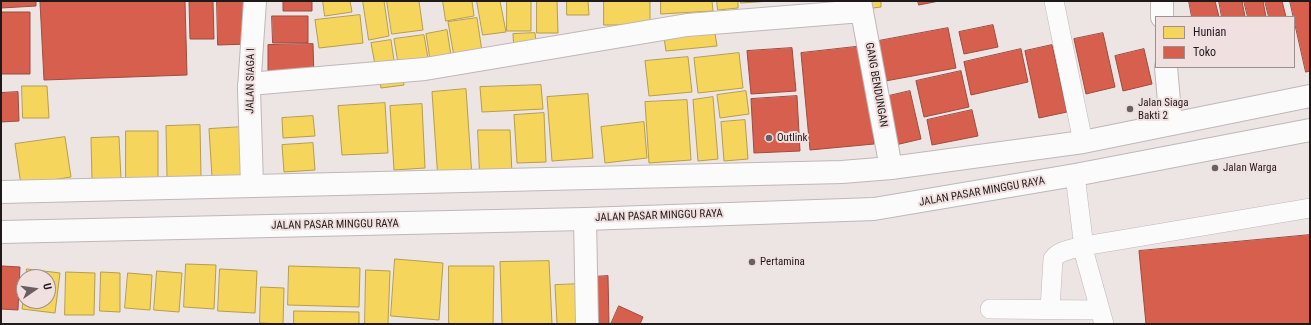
<!DOCTYPE html>
<html>
<head>
<meta charset="utf-8">
<style>
	body { margin:0 }
	#map { position:relative; width:1311px; height:325px; overflow:hidden; background:#ede4e4; font-family:"Roboto Condensed",sans-serif }
	canvas { display:block }
	.frame { position:absolute; inset:0; border:2px solid #20191a; pointer-events:none }
	.legend { position:absolute; left:1155px; top:16px; width:140px; height:52px; box-sizing:border-box; background:#f1e0e0; border:1px solid #9d9091; margin:0; padding:5px 7px; list-style:none; font-size:12px; color:#20191a }
	.legend li { display:flex; align-items:center; gap:8px; height:20px }
	.legend b { width:20px; border:1px solid #9d9091 }
	.north { position:absolute; left:16px; top:269px; width:40px; height:40px; box-sizing:border-box; background:#f1e0e0; border:1px solid #9d9091; border-radius:50%; rotate:77deg; font-size:11px; font-weight:700; line-height:16px; text-align:center; color:#20191a }
	.north::after { content:''; display:block; margin:auto; width:14px; height:18px; background:#686061; clip-path:polygon(50% 0,100% 100%,50% 72%,0 100%) }
</style>
</head>
<body>
<div id="map">
<canvas width="1311" height="325"></canvas>
<div class="frame"></div>
<ul class="legend">
<li><b style="height:11px;background:#f6d55c"></b>Hunian</li>
<li><b style="height:11px;background:#d6604d"></b>Toko</li>
</ul>
<div class="north">U</div>
</div>
<script>
const g = document.querySelector('canvas').getContext('2d');
g.lineJoin = 'round';
function fillPath(path, color) { g.fillStyle = color; g.fill(path, 'evenodd'); }
function strokePath(path, color, width, dash) { g.strokeStyle = color; g.lineWidth = width; g.lineCap = dash ? 'butt' : 'round'; g.setLineDash(dash || []); g.stroke(path); }
function write(font, color, halo, rows, align = 'center') {
  g.font = font + ' "Roboto Condensed",sans-serif'; g.lineWidth = 4; g.setLineDash([]); g.textBaseline = 'middle'; g.strokeStyle = halo; g.fillStyle = color; for (const [text, x, y, turn = 0] of rows) {
    g.save(); g.translate(x, y); g.rotate((+turn || 0) * Math.PI / 180); g.textAlign = isNaN(turn) ? turn : align; if (halo) g.strokeText(text, 0, 0); g.fillText(text, 0, 0); g.restore();
  }
}
const homes = new Path2D(`
	M323 1H350L352 12 325 16Z
	M363 1H384L389 36 369 40Z
	M387 1H419L423 30 392 34Z
	M443 1H472L474 16 446 21Z
	M477 1H500L506 32 483 35Z
	M507 1H531V31H507Z
	M537 1H557L558 33H537Z
	M567 1H588L589 15H567Z
	M604 1H650V25H604Z
	M661 1H712L713 11 661 14Z
	M717 1H738V8L718 10Z
	M741 1H772L741 3Z
	M864 1H881V7L865 9Z
	M360 15 363 43 319 48 315 20Z
	M477 18 483 58 455 62 448 22Z
	M714 27 717 46 666 51 663 31Z
	M447 30 452 62 431 66 426 34Z
	M535 33 537 49 514 51 513 34Z
	M424 35 429 64 399 69 394 39Z
	M391 40 395 67 376 70 371 43Z
	M739 53 743 88 698 93 694 58Z
	M688 57 692 92 649 96 645 61Z
	M402 71 404 85 381 88 379 74Z
	M541 85 543 109 482 112 480 87Z
	M22 86H47L49 118H23Z
	M466 89 472 177 438 180 432 92Z
	M746 91 749 114 720 118 717 95Z
	M588 94 593 158 552 161 547 97Z
	M713 97 718 159 698 161 693 100Z
	M687 100 691 160 649 163 645 102Z
	M385 103 388 153 342 155 338 106Z
	M422 104 425 168 394 170 390 106Z
	M544 113 546 162 517 163 514 115Z
	M313 116 315 136 283 138 282 118Z
	M745 120 748 159 724 161 721 122Z
	M644 122 647 158 605 163 601 127Z
	M200 125 201 176 167 177 166 126Z
	M243 127 246 175 212 177 209 129Z
	M478 130H510L512 174H480Z
	M126 131H158V185L126 184Z
	M65 137 71 177 21 185 15 144Z
	M119 137 121 179 92 180 91 138Z
	M313 143 315 170 284 172 282 145Z
	M395 259 443 263 439 320 391 316Z
	M549 261 552 324H502L500 262Z
	M186 264 216 265 214 309 184 307Z
	M289 266 360 268 359 307 288 305Z
	M449 266H494L493 324H449Z
	M27 269 60 273 55 313 22 309 24 294V301H48V277H26Z
	M220 269 257 271 255 313 218 311Z
	M366 270 390 271 388 324H365Z
	M157 271 182 273 179 312 154 310Z
	M66 272 95 273 94 315H65Z
	M101 272 120 273V312L100 311Z
	M128 273 152 275 150 310 125 308Z
	M581 284 582 324H557L555 285Z
	M261 287 284 288 283 324 260 323Z
	M294 311 359 312V324H294Z`);
fillPath(homes, '#f6d55c');
strokePath(homes, '#b69d48', 1);
const shops = new Path2D(`
	M1 1H36V6L1 8Z
	M185 1 187 75 44 80 40 2Z
	M213 1 214 39H190L189 2Z
	M217 1H249L250 44 218 45Z
	M281 1H312V11H283V1Z
	M918 1H939L919 5Z
	M1189 1H1215L1219 17H1192Z
	M1219 1H1242L1245 17H1222Z
	M1244 1H1263L1266 17H1248Z
	M1265 1H1282L1286 17H1269Z
	M1290 1H1310V71L1306 72Z
	M1 12H30V74H1Z
	M272 16H308V43H273Z
	M993 25 998 47 964 54 959 32Z
	M948 28 956 68 880 82 873 42Z
	M1103 33 1115 87 1086 94 1074 39Z
	M313 44 314 77 268 78V45Z
	M1052 45 1067 112 1039 118 1025 51Z
	M864 46 874 144 810 150 801 53Z
	M792 48 796 91 751 94 747 51Z
	M1021 49 1028 82 971 95 964 62Z
	M1144 49 1152 84 1123 91 1115 56Z
	M961 71 969 107 924 117 916 81Z
	M910 91 921 139 891 146 880 98Z
	M18 92 19 121 1 122V93Z
	M797 96 800 151 754 153 751 99Z
	M972 110 978 136 932 145 927 120Z
	M1310 235V324H1146L1139 251Z
	M2 266 20 267 18 310 1 309Z
	M608 276 609 324H593L592 277Z
	M619 306 643 317 640 324H611Z`);
fillPath(shops, '#d6604d');
strokePath(shops, '#9f4b3e', 1);
const service = new Path2D(`
	M1054 1 1083 142
	M1075 175 1085 256 1104 324
	M990 309 1100 310
	M1050 309 1053 259C1059 250 1073 249 1084 246L1310 208`);
const minor = new Path2D(`
	M860 1 891 168
	M1162 1V17
	M1166 67 1171 124
	M249 84 425 69 687 25 862 11
	M252 185 249 89 255 1
	M585 219 587 323`);
const primary = new Path2D(`
	M1 192 842 172 891 168 1083 142 1310 96
	M1 232 585 219 874 209 1075 175 1310 130`);
strokePath(service, '#bfb7b8', 20);
strokePath(minor, '#bfb7b8', 24);
strokePath(primary, '#bfb7b8', 24);
strokePath(service, '#fcfbfb', 19);
strokePath(minor, '#fcfbfb', 22);
strokePath(primary, '#fcfbfb', 22);
for (const [x, y, r, color] of [
	[1130,109,4,"#686061"],
	[769,138,4,"#686061"],
	[1215,168,4,"#686061"],
	[752,262,4,"#686061"]
]) { const dot = new Path2D(); dot.arc(x, y, r, 0, 2 * Math.PI); g.fillStyle = color; g.fill(dot); strokePath(dot, '#f1e0e0', 1.5); }
write('11px', '#20191a', '#f1e0e0', [
	["JALAN SIAGA I",251,81,-89],
	["GANG BENDUNGAN",876,85,80],
	["JALAN PASAR MINGGU RAYA",982,192,-10],
	["JALAN PASAR MINGGU RAYA",659,216,-2],
	["JALAN PASAR MINGGU RAYA",335,225,-1]
]);
write('11px', '#20191a', '#f1e0e0', [
	["Jalan Siaga",1138,103],
	["Bakti 2",1138,116],
	["Outlink",777,138],
	["Jalan Warga",1223,168],
	["Pertamina",760,262]
], 'left');
</script>
</body>
</html>
